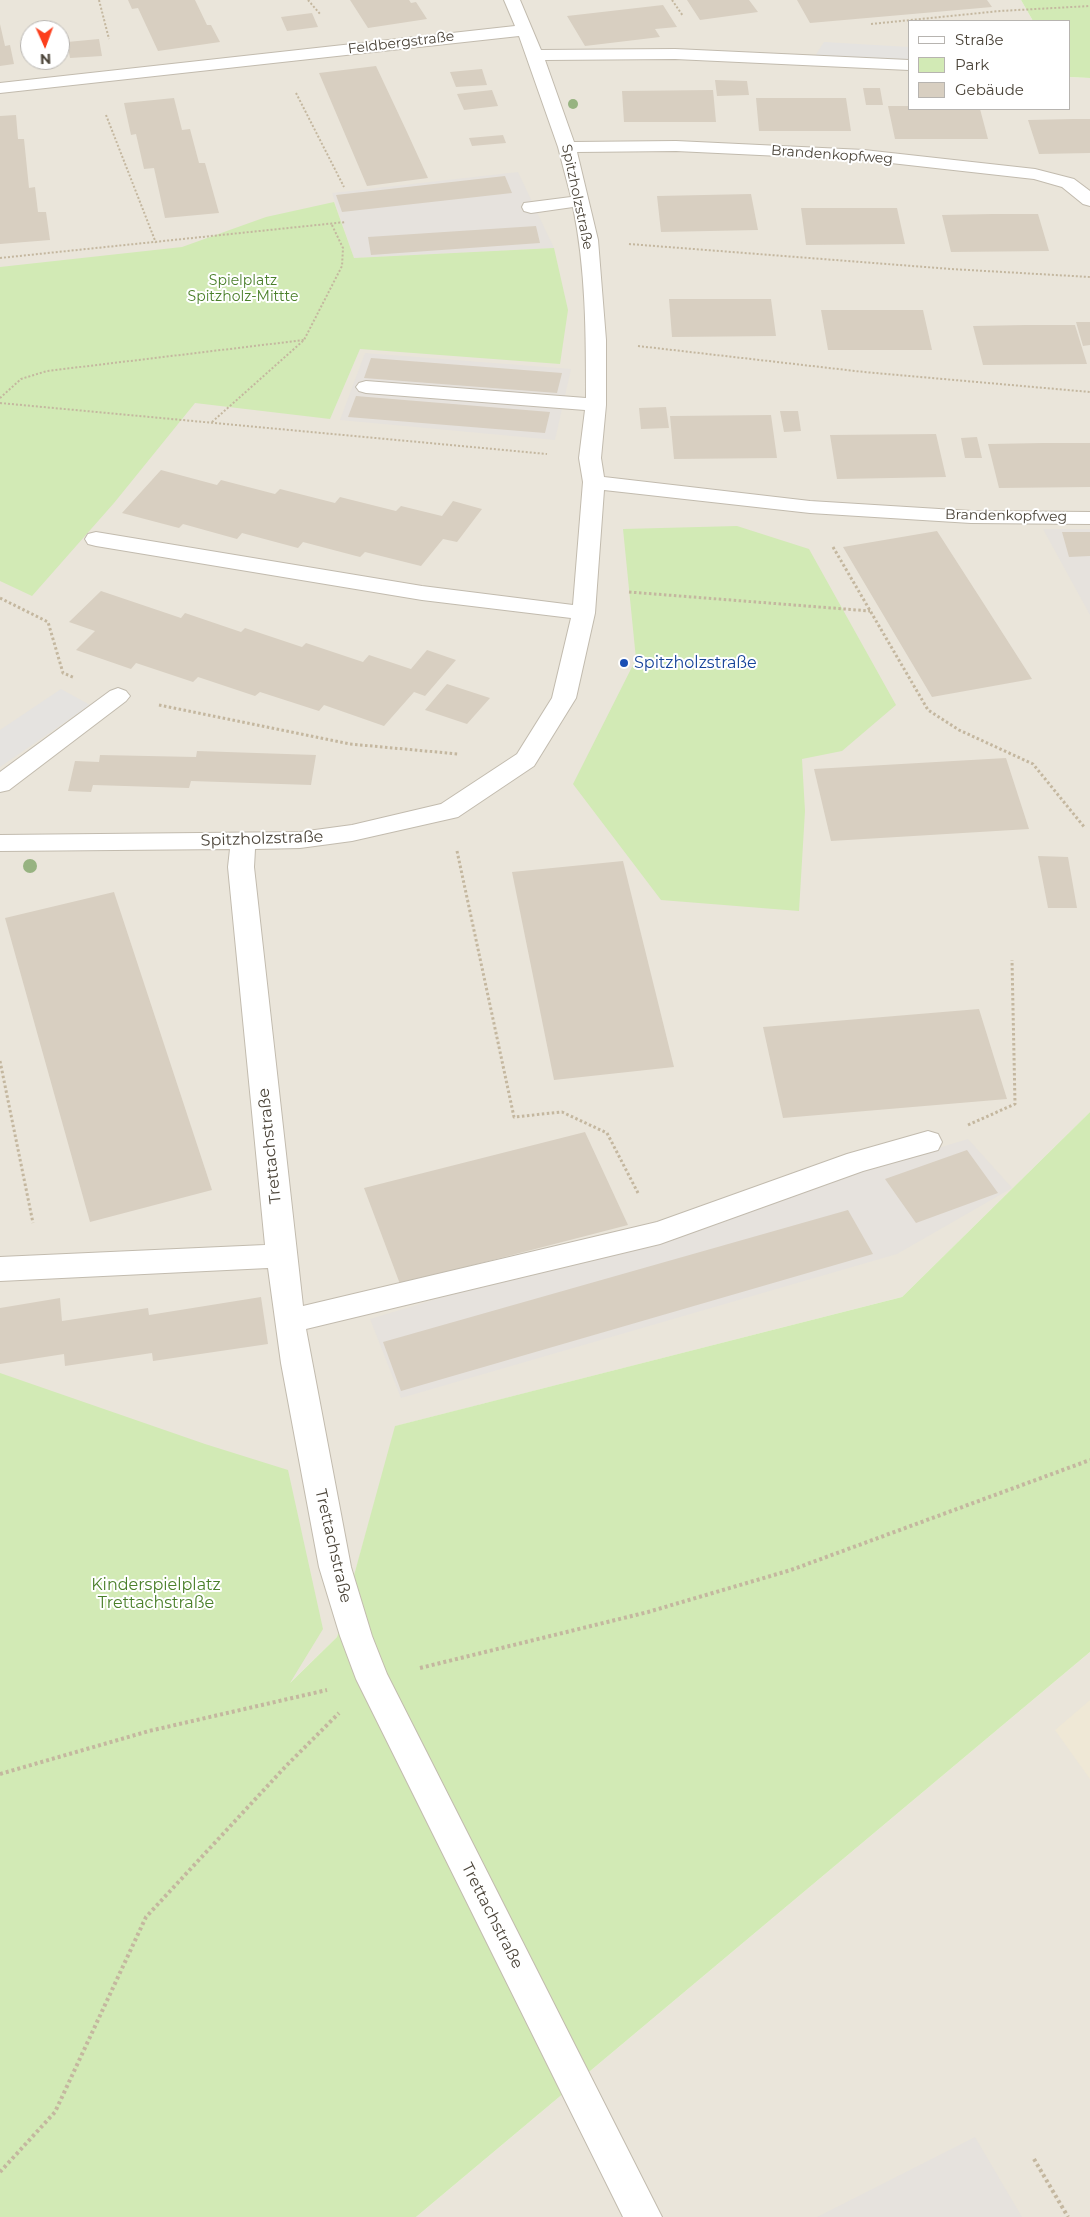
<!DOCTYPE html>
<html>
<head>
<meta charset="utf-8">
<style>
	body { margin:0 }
	#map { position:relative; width:1090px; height:2217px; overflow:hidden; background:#f6f3ec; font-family:Montserrat,sans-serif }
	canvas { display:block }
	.legend { position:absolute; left:908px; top:20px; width:162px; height:90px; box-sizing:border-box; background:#fff; border:1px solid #b7b4b0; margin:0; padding:6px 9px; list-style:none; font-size:15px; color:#4b4439 }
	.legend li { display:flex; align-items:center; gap:10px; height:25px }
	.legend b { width:25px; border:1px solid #b7b4b0 }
	.north { position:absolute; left:20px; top:20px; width:50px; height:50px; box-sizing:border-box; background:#fff; border:1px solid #b7b4b0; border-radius:50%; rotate:178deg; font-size:14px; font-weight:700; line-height:20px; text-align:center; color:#4b4439 }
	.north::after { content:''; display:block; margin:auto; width:18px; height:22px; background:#fc3f1d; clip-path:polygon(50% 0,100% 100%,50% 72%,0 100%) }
</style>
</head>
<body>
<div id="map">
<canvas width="1090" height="2217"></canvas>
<ul class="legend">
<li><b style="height:6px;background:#fff"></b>Straße</li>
<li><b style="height:14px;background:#d2eab5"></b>Park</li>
<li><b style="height:14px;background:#d8cfc1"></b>Gebäude</li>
</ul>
<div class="north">N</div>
</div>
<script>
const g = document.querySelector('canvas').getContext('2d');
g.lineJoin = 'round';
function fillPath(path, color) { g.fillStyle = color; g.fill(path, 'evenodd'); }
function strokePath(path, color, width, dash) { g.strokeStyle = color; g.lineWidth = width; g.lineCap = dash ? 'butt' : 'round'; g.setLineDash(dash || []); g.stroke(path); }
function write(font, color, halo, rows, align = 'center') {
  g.font = font + ' Montserrat,sans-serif'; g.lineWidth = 4; g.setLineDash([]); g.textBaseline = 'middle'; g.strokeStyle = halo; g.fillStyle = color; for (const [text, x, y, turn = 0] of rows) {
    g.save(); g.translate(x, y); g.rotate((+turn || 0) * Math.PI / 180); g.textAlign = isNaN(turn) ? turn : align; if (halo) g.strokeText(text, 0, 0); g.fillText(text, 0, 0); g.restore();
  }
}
fillPath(new Path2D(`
	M0 0H1021L1033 21H909V109H1069V77L1090 78V1112L902 1297 396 1426 337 1637 251 1721 0 1785ZM30 30H60V60H30Z
	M1090 1652V2217H416Z`), '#eae5da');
fillPath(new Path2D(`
	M518 172 554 248 354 258 332 193Z
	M365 353 571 369 555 440 340 420Z
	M1043 529H1090V615Z
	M968 1139 1012 1188 897 1254 401 1398 370 1319Z
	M975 2137 1022 2217H817Z`), '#e6e2dd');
fillPath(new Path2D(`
	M1090 1700V1779L1055 1730Z`), '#efe8d6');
fillPath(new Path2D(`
	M1021 0H1090V78L1069 77V21H1033Z
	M334 202 354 258 554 248 568 310 560 364 360 349 330 419 195 403 114 503 32 596 0 581V267L182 247 266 217Z
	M737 526 809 549 896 705 842 751 802 759 805 811 799 911 661 900 573 784 636 659 623 529Z
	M1090 1112V1652L416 2217H0V1373L205 1444 288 1470 323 1629 290 1683 337 1637 395 1426 902 1297Z`), '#d2eab5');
fillPath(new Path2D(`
	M824 42 909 47V61L815 56Z
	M61 689 90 705 0 767V730Z`), '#e5e3e0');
fillPath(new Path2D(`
	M128 0H195L207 25H211L220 42 158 51 138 8 132 9Z
	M350 0H409L411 3 416 2 427 19 368 28Z
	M687 0H749L758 12 700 20Z
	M797 0H987L992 7 810 23Z
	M663 5 677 27 655 29 660 37 585 46 567 16Z
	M312 13 318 27 287 31 281 17Z
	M0 24 5 46 10 45 14 64 0 66Z
	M99 39 102 56 70 58 67 42Z
	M376 66 407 132 428 178 367 186 319 73Z
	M482 69 487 85 456 87 450 72Z
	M715 80 747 81 749 95 717 96Z
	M863 88H880L883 105H866Z
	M492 90 498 106 464 110 457 94Z
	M713 90 716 122H624L622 91Z
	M174 98 182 130 190 129 199 163H205L219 213 165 218 154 168 144 169 136 134 131 135 124 103Z
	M756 98H846L851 131H759Z
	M888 106H909V109H980L988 139H895Z
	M16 115 18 139H24L29 188 35 187 38 212H46L50 240 0 244V116Z
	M1073 119H1090V153L1039 154 1028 120Z
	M503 135 506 143 472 146 469 138Z
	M505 176 512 193 342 212 336 195Z
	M751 194 758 230 661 232 657 196Z
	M801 208H897L905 244 806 245Z
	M992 214H1038L1049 251 951 252 942 215Z
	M536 226 540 243 371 255 368 237Z
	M669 299H771L776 336 672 337Z
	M821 310H923L932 350H828Z
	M1076 322H1090V345L1083 346Z
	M1025 325H1075L1087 364 983 365 973 326Z
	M371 358 562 373 557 393 364 378Z
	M356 396 550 412 545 433 348 417Z
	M666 407 669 428 641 429 639 408Z
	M780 411H798L801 431 784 432Z
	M771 415 777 458 674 459 670 416Z
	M936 434 946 477 837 479 830 435Z
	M977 437 982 458H965L961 438Z
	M1043 443H1090V487L999 488 988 444Z
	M161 470 217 485 221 480 275 494 280 489 335 503 340 497 396 511 401 506 442 516 453 501 482 509 457 542 443 539 421 566 365 552 360 557 303 542 298 548 242 533 237 539 183 524 179 528 122 513Z
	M937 531 984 604 1032 679 932 697 843 547Z
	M1062 532H1090V556L1069 557Z
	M101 591 181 618 185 613 241 632 245 628 302 647 306 643 363 662 369 655 411 669 427 650 456 660 425 696 414 692 384 726 324 705 319 711 260 692 255 696 198 677 193 682 136 663 131 669 76 650 95 631 69 622Z
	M447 684 490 698 467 724 425 710Z
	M197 751 316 755 311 785 191 781 189 788 93 785 91 792 68 791 75 761 99 762 100 755 196 757Z
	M1006 758 1029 829 831 841 814 769Z
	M1038 856 1068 857 1077 908H1048Z
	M623 861 674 1067 554 1080 512 872Z
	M114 892 212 1190 90 1222 5 918Z
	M979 1009 1007 1099 783 1118 763 1027Z
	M585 1132 628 1225 400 1284 364 1188Z
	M967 1150 998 1193 916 1223 885 1179Z
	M848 1210 873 1254 401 1391 383 1342Z
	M261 1297 268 1344 153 1361 152 1353 65 1366 64 1354 0 1364V1308L60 1298 62 1321 148 1308 149 1315Z`), '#d8cfc1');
const minor = new Path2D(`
	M504 0H520L541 50 675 49 909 60V70L675 59 545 60 574 142 676 141 864 150 1035 169 1074 179 1090 191V206L1083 204 1062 187 1034 179 864 160 676 151 577 152 598 240 606 340V405L601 458 604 477 810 501 971 511 1090 512V524L971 523 810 513 604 490 595 613 576 698 534 766 458 817 352 841 300 848 255 849 254 867 303 1306 657 1222 847 1154 928 1131 938 1134 942 1142 938 1150 863 1171 660 1244 306 1329 351 1567 372 1636 387 1674 662 2217H623L356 1679 340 1636 319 1567 281 1363 268 1268 0 1281V1257L265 1245 228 867 230 849 0 851V835L300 832 352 825 441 804 517 754 552 698 571 618 422 600 96 546 88 544 85 539 88 534 96 532 422 586 573 605 583 482 579 458 585 410 366 393 359 391 356 387 359 383 366 381 586 398C586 335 586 270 573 207L531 213 524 211 522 207 524 203 571 197 558 147 519 36 0 93V83L515 26Z
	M118 688 126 691 130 696 126 701 9 790 0 792V772L110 691Z`);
strokePath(minor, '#c2bbae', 2);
strokePath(new Path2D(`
	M99 0 109 39
	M308 0 321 15
	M672 0 683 16
	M871 24 1000 11 1090 6
	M296 93 344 187
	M106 115 156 243
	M629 244 951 269 1090 277
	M0 258 346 222
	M638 346 864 372 1090 392
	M0 398 21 379 47 371 304 340
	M0 403 547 454
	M212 422 304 340 342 266 343 248 331 223`), '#c4b79f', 2, [2, 2]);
strokePath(new Path2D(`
	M833 547 928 710 959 730 1033 764 1085 828
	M629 592 870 611
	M0 598 48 622 63 673 75 678
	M159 705 350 744 458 754
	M457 851 514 1117 562 1112 607 1133 638 1193
	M0 1061 33 1223
	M968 1125 1015 1104 1012 960`), '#c4b79f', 3, [2.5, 2.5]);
strokePath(new Path2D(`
	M420 1668 648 1612 791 1570 1090 1460
	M0 1774 149 1731 327 1690
	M1034 2159 1068 2217
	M0 2172 55 2112 146 1917 286 1766 339 1713`), '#c4b79f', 4, [3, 3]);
fillPath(minor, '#fff');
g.fillStyle = '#97b381';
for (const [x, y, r] of [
	[573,104,5],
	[30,866,7]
]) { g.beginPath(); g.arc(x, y, r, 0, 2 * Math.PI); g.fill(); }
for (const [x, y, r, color] of [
	[624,663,5,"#1a4fb4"]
]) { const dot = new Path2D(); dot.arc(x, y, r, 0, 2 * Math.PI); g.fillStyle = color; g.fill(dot); strokePath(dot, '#fff', 2); }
write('14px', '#4b4439', '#fff', [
	["Feldbergstraße",401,43,-7],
	["Brandenkopfweg",832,155,4],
	["Spitzholzstraße",577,197,78],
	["Brandenkopfweg",1006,516,1]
]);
write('14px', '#4a7f2a', '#fff', [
	["Spielplatz",243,281],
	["Spitzholz-Mittte",243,297]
]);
write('16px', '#164399', '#fff', [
	["Spitzholzstraße",634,663]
], 'left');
write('16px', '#4b4439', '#fff', [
	["Spitzholzstraße",262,839,-2],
	["Trettachstraße",270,1146,-96],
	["Trettachstraße",333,1546,77],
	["Trettachstraße",492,1916,63]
]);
write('16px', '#4a7f2a', '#fff', [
	["Kinderspielplatz",156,1585],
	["Trettachstraße",156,1603]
]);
</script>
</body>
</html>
